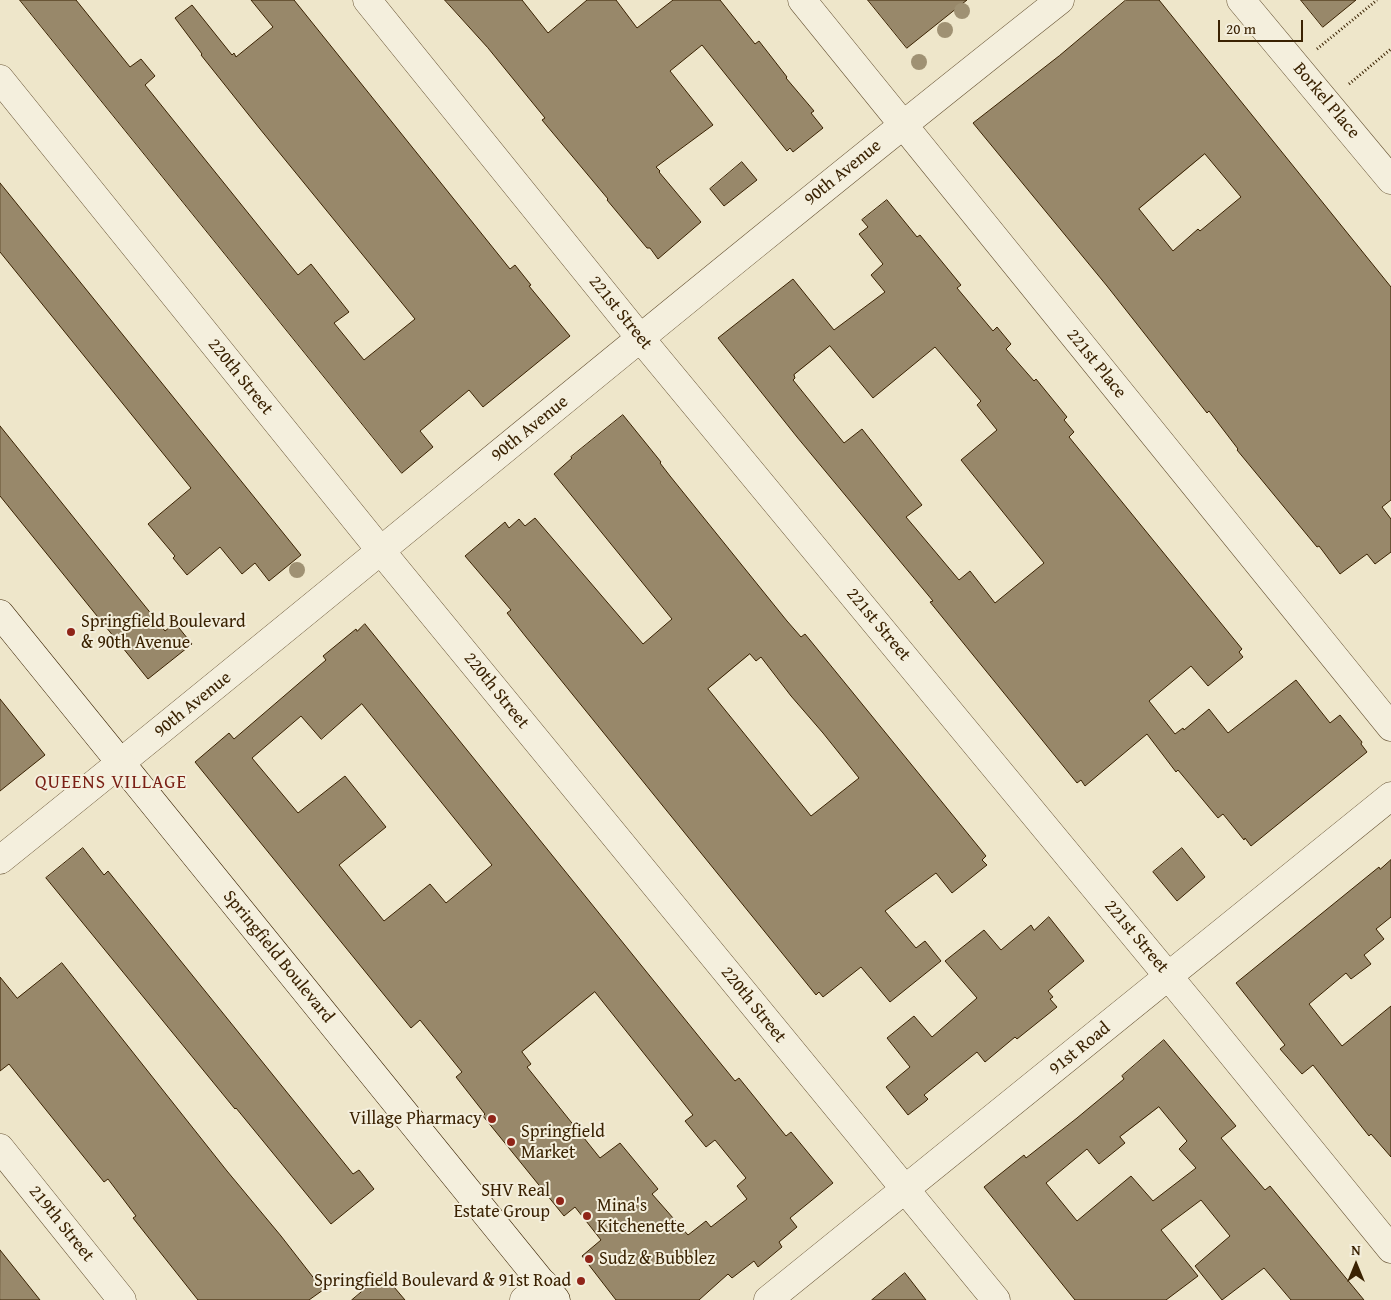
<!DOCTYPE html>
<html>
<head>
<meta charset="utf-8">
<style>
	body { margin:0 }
	#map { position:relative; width:1391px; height:1300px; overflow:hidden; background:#eee6ca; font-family:"Gentium Book Plus",serif }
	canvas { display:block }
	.north { position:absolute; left:1331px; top:1240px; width:50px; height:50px; -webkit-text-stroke:4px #f4efdd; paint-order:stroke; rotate:0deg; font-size:14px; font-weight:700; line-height:20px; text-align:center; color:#3a2202 }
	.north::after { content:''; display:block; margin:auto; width:18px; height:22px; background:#3a2202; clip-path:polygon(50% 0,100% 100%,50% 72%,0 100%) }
	.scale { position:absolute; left:1218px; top:20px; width:85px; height:22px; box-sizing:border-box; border:2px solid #3a2202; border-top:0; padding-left:6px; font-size:15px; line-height:18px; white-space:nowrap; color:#3a2202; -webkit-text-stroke:4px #f4efdd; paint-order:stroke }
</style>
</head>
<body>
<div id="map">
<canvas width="1391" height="1300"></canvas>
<div class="north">N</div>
<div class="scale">20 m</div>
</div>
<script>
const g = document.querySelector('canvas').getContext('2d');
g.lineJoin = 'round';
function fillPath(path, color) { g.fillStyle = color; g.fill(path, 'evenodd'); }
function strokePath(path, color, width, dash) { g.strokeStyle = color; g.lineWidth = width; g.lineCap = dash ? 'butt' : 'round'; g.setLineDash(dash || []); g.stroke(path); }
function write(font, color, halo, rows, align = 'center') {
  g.font = font + ' "Gentium Book Plus",serif'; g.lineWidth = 4; g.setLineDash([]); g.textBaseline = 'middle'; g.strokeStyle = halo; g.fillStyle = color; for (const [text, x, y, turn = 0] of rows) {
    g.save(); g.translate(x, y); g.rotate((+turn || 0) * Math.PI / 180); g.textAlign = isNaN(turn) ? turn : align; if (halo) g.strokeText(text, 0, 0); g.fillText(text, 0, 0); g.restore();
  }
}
const building = new Path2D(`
	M20 0H76L130 67 141 59 155 76 145 85 298 275 311 264 349 312 334 323 364 360 415 319 260 129 201 55 202 54 175 18 192 5 232 55 234 53 236 57 273 27 251 0H294L510 269 515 265 531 285 529 286 570 336 483 407 469 390 420 431 433 447 402 473Z
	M445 0H522L548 33 587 0H616L637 28 673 0H720L755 44 759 41 787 77 786 78 814 111 811 113 823 128 793 152 790 148 787 151 702 45 670 71 713 125 656 167 660 171 659 172 701 222 658 259 650 248H647L607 200 608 199 542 120 545 118 488 48Z
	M868 0H967L907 48Z
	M1126 0H1159L1391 287V500L1382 507 1391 519V552L1375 564 1367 554 1340 574 1319 546 1317 547 1237 450 1238 449 1209 411 1207 413 1107 286 973 123 1059 56ZM1205 154 1241 197 1200 231 1198 229 1173 251 1139 209Z
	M1301 0H1356L1323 27Z
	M742 162 757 180 724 206 710 189Z
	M0 183 301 555 269 581 255 563 242 574 220 547 187 575 173 558 175 556 148 524 191 488 0 252Z
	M887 200 917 237 920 235 961 285 957 288 993 331 997 327 1011 344 1006 349 1034 381 1036 379 1067 417 1064 420 1074 432 1069 437 1242 649 1239 652 1243 657 1208 686 1191 666 1149 701 1175 734 1183 728 1184 730 1209 709 1228 733 1296 680 1330 723 1340 715 1362 742 1361 744 1367 752 1251 846 1245 838 1244 840 1223 814 1218 818 1178 770 1176 772 1147 734 1085 786 1081 780 1077 783 930 602 933 601 797 437 718 338 793 279 834 330 885 292 871 275 883 264 859 234 868 227 862 220ZM830 346 873 398 935 347 981 401 977 405 997 430 961 460 1044 563 995 603 970 571 959 580 906 517 922 505 862 429 844 443 793 380 795 378 794 375Z
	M623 415 661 462 660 463 670 476 787 621 801 637 805 634 986 856 982 860 987 865 952 893 936 873 885 911 916 948 925 941 941 961 890 1002 861 967 823 997 819 992 816 995 526 637 507 613 511 610 465 556 505 522 509 528 519 519 525 526 535 518 643 644 672 619 554 474 572 458 571 457ZM750 654 756 661 761 657 791 696 823 733 859 778 811 816 708 689Z
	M0 426 165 631 175 623 192 644 148 679 0 496Z
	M365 624 713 1054 735 1081 739 1078 786 1136 791 1132 833 1183 790 1218 797 1227 779 1242 782 1247 758 1267 754 1261 732 1278 728 1274 699 1300H616L582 1256 601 1240 575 1207 564 1216 483 1116 485 1114 456 1077 462 1072 420 1020 411 1028 195 762 229 733 234 739 326 660 323 656 356 629 357 631ZM362 704 492 865 446 903 430 884 384 921 339 865 386 827 345 776 298 813 252 758 301 716 321 739ZM595 992 693 1115 685 1121 706 1147 715 1140 746 1178 737 1186 747 1199 711 1227 706 1221 688 1235 652 1194 658 1189 620 1143 600 1158 527 1067 531 1064 522 1052Z
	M0 699 45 755 0 791Z
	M83 848 104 875 108 871 353 1174 359 1170 374 1189 331 1224 236 1108 235 1109 46 878Z
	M1182 848 1205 877 1177 901 1153 872Z
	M1391 860V917L1376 929 1384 939 1364 955 1371 964 1351 979 1346 973 1309 1004 1342 1046 1391 1006V1157L1371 1134 1369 1136 1313 1065 1302 1074 1280 1049 1285 1045 1236 983 1379 867 1380 869Z
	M1049 917 1084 961 1048 991 1053 997 1050 999 1057 1007 1017 1039 1015 1037 985 1062 977 1052 924 1095 928 1099 926 1101 908 1115 886 1087 910 1067 887 1038 914 1016 932 1037 977 998 945 961 984 930 1001 950 1031 925 1034 930Z
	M62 963 227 1171 281 1236 323 1290 309 1300H198L133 1218 136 1216 108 1179 104 1182 9 1064 0 1071V977L17 998Z
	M1164 1040 1236 1126 1221 1138 1265 1190 1270 1186 1364 1300H1291L1264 1268 1222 1300 1195 1266 1230 1236 1201 1200 1161 1230 1198 1276 1166 1300H1075L984 1187 1024 1155 1026 1158 1077 1118 1124 1079 1122 1076ZM1159 1107 1187 1141 1179 1149 1196 1168 1153 1201 1131 1176 1077 1221 1046 1183 1087 1149 1099 1164 1125 1143 1120 1137Z
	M0 1250 40 1300H0Z
	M905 1273 926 1300H872Z
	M383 1274 405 1300H352Z`);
fillPath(building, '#98886a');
strokePath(building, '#3a2202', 1);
const minor = new Path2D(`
	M367 0 641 339 1197 1011 1391 1249
	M802 0 1391 727
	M1241 0 1391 180
	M0 79 381 551 996 1300
	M0 860C355 575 703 282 1060 0
	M0 1148 122 1300
	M524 1300 544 1284
	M768 1300 1391 796`);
const secondary = new Path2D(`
	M0 614 556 1300`);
strokePath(minor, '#675334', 29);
strokePath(secondary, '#3a2202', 29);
strokePath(new Path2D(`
	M1317 49 1377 0
	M1349 84 1391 49`), '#3a2202', 3, [1, 2.5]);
strokePath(minor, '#f4efdd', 28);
strokePath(secondary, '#f4efdd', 28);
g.fillStyle = '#9f9173';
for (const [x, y] of [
	[962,11],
	[945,30],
	[919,62],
	[297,570]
]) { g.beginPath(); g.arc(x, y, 8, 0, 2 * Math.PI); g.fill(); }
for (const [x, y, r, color] of [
	[71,632,5,"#8f2418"],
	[492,1119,5,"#8f2418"],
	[511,1142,5,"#8f2418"],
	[560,1201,5,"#8f2418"],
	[587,1216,5,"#8f2418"],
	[589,1259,5,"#8f2418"],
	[581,1281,5,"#8f2418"]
]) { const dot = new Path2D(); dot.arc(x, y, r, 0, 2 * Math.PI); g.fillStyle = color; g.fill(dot); strokePath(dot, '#f4efdd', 2); }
write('18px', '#3a2202', '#f4efdd', [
	["Borkel Place",1326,101,50],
	["90th Avenue",843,173,-39],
	["221st Street",620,313,51],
	["221st Place",1096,364,51],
	["220th Street",240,377,51],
	["90th Avenue",530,429,-39],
	["221st Street",878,625,50],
	["220th Street",496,691,51],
	["90th Avenue",193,705,-39],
	["221st Street",1136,937,50],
	["Springfield Boulevard",278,957,51],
	["220th Street",753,1005,51],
	["91st Road",1080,1049,-39],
	["219th Street",61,1224,51]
]);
write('18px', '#3a2202', '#f4efdd', [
	["Springfield Boulevard",81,622],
	["& 90th Avenue",81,643],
	["Village Pharmacy",482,1119,"right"],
	["Springfield",521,1132],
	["Market",521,1153],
	["SHV Real",550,1191,"right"],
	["Estate Group",550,1212,"right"],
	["Mina's",597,1206],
	["Kitchenette",597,1227],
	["Sudz & Bubblez",599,1259],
	["Springfield Boulevard & 91st Road",571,1281,"right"]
], 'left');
g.letterSpacing = '1px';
write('19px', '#7a1f14', '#f4efdd', [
	["QUEENS VILLAGE",111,783]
]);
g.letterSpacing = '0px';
</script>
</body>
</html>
